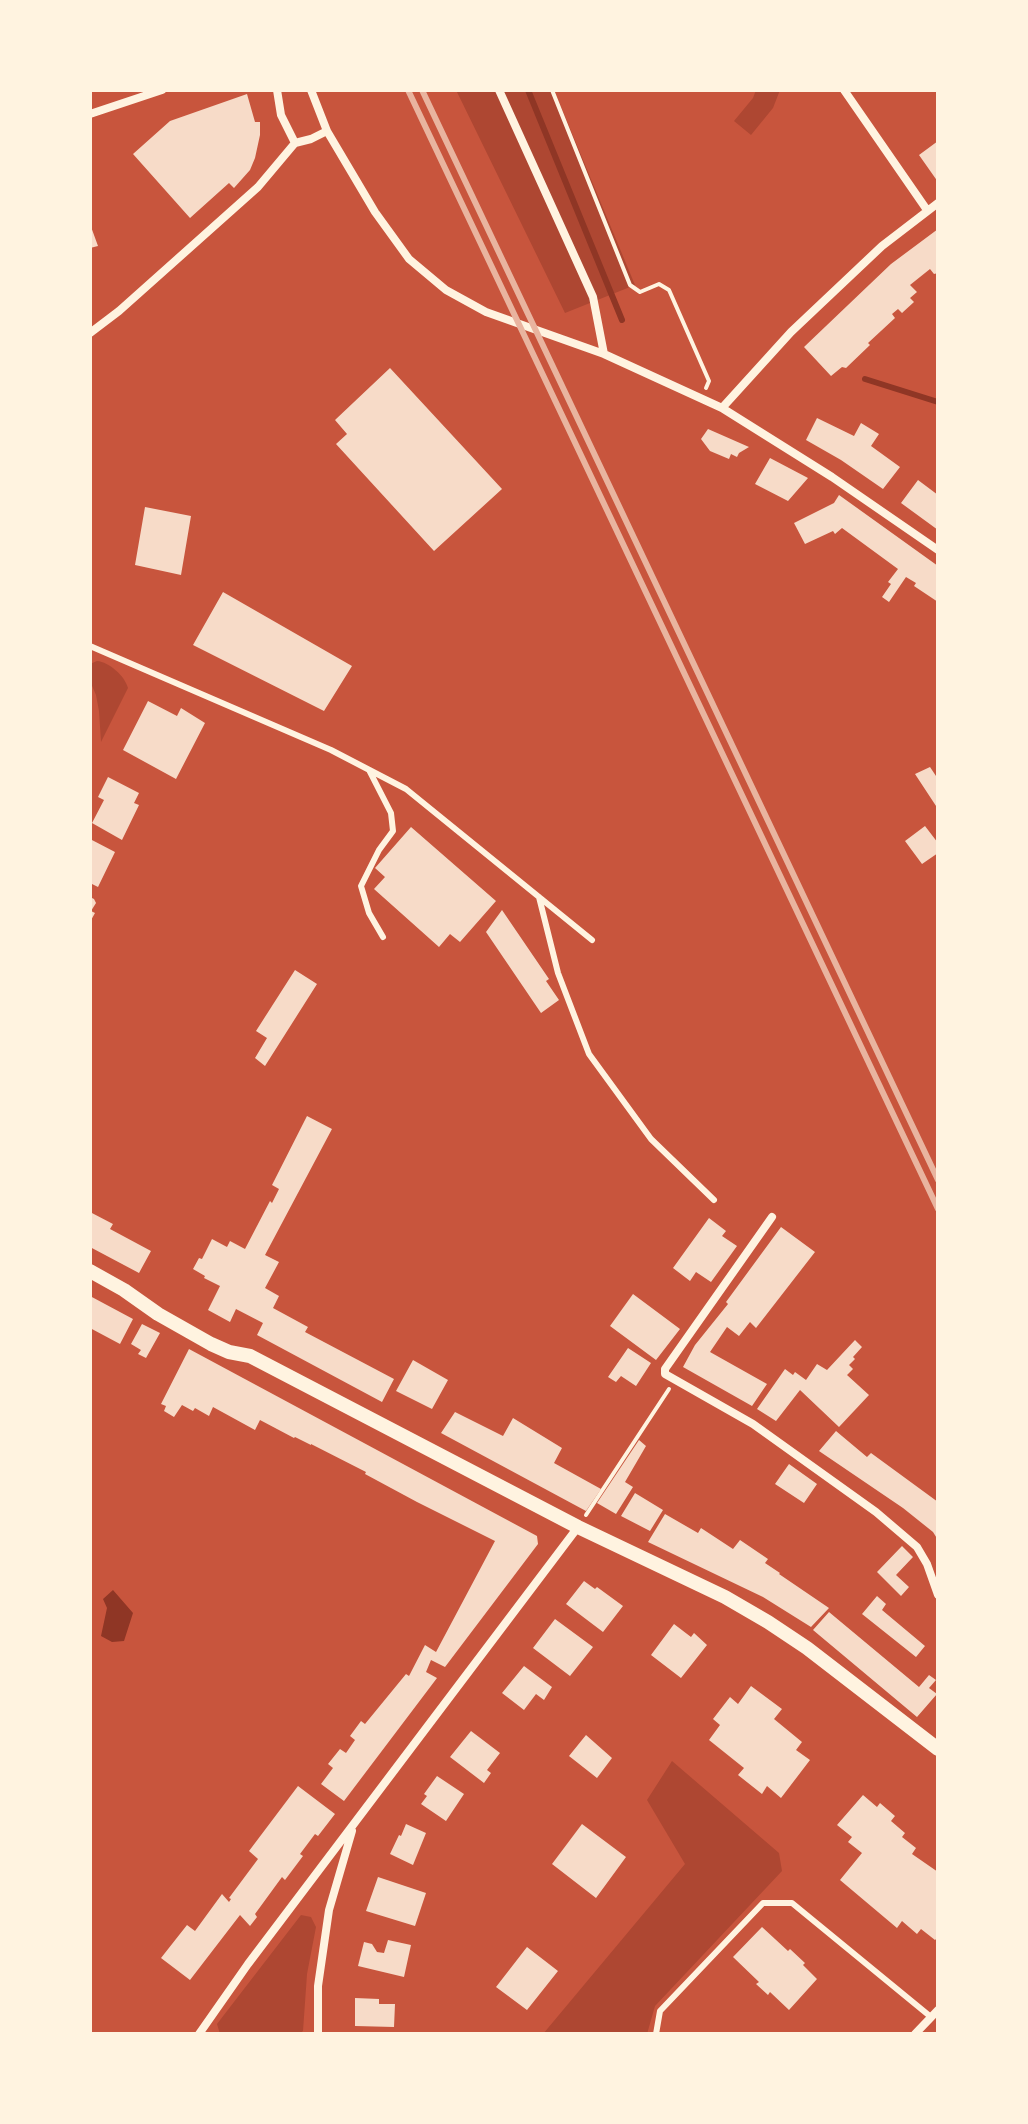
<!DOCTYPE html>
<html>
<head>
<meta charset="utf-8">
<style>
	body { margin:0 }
	#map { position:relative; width:1028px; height:2124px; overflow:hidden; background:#c8553d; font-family:"DejaVu Sans",sans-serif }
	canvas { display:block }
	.frame { position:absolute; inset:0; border:92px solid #fff3e0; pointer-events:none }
</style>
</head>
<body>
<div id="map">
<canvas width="1028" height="2124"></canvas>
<div class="frame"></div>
</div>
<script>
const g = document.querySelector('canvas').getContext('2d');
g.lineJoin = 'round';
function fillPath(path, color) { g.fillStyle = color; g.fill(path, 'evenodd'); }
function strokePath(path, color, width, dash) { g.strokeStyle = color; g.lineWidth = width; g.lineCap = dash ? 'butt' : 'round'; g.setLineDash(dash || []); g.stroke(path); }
fillPath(new Path2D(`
	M456 90H554L635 285 565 313Z
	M756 90H780L773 108 751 135 734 121 753 98Z
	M97 661C109 662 125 676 128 688L101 742 99 711 96 695 90 681V664Z
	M672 1761 779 1853 782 1871 655 2006 647 2034H543L685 1864 647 1800Z
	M301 1915 311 1917 316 1927 307 1974 303 2031 299 2034H220L217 2024Z`), '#ae4732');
fillPath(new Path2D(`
	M113 1590 133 1613 124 1641 112 1642 101 1636 107 1608 103 1599Z`), '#8f3625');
strokePath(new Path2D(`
	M528 90 622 320
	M865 379 938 402`), '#8f3625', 6);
fillPath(new Path2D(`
	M247 94 255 122H260V135L255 158 250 170 234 188 229 183 190 218 133 154 170 121Z
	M938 141V182L919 155Z
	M90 224 98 246 90 248Z
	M938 229V273L934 274 930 269 910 285 917 292 910 298 914 302 902 313 898 309 892 314 895 318 868 343 870 345 846 368 842 367 831 376 804 347 891 264Z
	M390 368 502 489 434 551 336 444 347 434 335 420Z
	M817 418 854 436 861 423 879 434 871 446 900 467 883 489 841 460 806 440Z
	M708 429 749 447 739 453 737 457 731 454 729 459 710 451 701 439Z
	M770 458 808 478 788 501 755 484Z
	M918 480 938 495V530L901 503Z
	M839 495 938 566V602L914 586 916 583 906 577 889 602 882 597 891 584 888 582 898 569 842 528 835 534 833 531 805 544 794 523 834 503Z
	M145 507 191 516 181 575 135 565Z
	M223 592 352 666 324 711 193 645Z
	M148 701 177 716 181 708 205 723 176 779 123 750Z
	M930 767 938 779V809L915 774Z
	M108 777 139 793 134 803 139 805 122 840 92 823 104 800 98 797Z
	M925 826 938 843V853L922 864 905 841Z
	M411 827 496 901 460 942 450 934 439 947 374 889 385 877 375 868Z
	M90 839 115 852 98 887 90 883Z
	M90 897 94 899 96 903 91 911 95 913 90 922Z
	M502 910 549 979 546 981 559 1000 541 1013 486 932Z
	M295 970 317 984 265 1066 255 1058 267 1038 256 1031Z
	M307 1116 332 1129 265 1255 279 1262 265 1288 279 1296 273 1308 308 1327 305 1332 394 1379 382 1402 257 1335 263 1323 236 1309 230 1322 208 1310 220 1286 204 1278 205 1276 193 1269 199 1258 202 1259 212 1239 227 1247 230 1241 245 1249 270 1201 272 1203 279 1189 272 1185Z
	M90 1212 113 1224 110 1229 151 1251 139 1273 90 1247Z
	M709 1218 726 1231 722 1236 737 1246 711 1282 696 1272 690 1281 673 1268Z
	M781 1227 815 1252 756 1328 750 1322 739 1336 727 1327 710 1352 767 1384 752 1406 683 1367 695 1345 728 1304 726 1302Z
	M633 1294 680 1329 656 1360 610 1326Z
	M90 1296 133 1319 120 1344 90 1328Z
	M142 1324 160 1333 146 1358 138 1354 141 1350 131 1344Z
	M855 1340 862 1347 853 1357 855 1359 849 1365 853 1369 847 1375 869 1395 839 1427 800 1390 776 1421 757 1409 785 1369 793 1375 795 1372 806 1380 817 1364 827 1370Z
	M628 1348 651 1363 636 1386 621 1376 616 1382 608 1377Z
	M189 1349 537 1536 538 1544 445 1667 431 1660 426 1672 437 1678 344 1801 321 1784 333 1768 328 1764 340 1749 346 1753 355 1740 350 1736 361 1721 365 1724 406 1674 409 1676 425 1645 436 1652 495 1541 417 1502 365 1474 366 1472 311 1444V1445L295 1437 294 1438 260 1420 255 1430 213 1407 209 1416 195 1408 193 1411 182 1405 174 1417 164 1411 166 1406 161 1404Z
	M413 1360 448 1380 432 1409 396 1391Z
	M455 1412 503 1436 513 1418 562 1448 554 1463 601 1489 586 1511 441 1433Z
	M836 1431 867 1457 871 1453 938 1502V1540L933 1532 903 1508 819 1451Z
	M639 1440 646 1446 625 1482 633 1487 616 1514 597 1503Z
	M789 1464 817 1484 804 1503 775 1484Z
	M635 1493 663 1510 650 1531 621 1516Z
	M665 1514 698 1533 701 1528 733 1549 740 1540 768 1559 765 1563 780 1573 779 1574 829 1608 811 1627 763 1597 648 1542Z
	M902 1546 913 1557 896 1575 909 1587 901 1596 877 1572Z
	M584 1581 595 1589 597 1587 623 1606 603 1632 566 1604Z
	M877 1596 886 1604 882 1610 925 1646 916 1657 862 1614Z
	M829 1612 919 1687 929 1675 936 1680 929 1688 937 1694 917 1717 813 1630Z
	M555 1619 593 1647 570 1676 533 1648Z
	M674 1624 691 1637 694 1633 707 1645 681 1678 651 1655Z
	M524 1666 552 1687 544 1700 536 1694 524 1710 502 1693Z
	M751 1686 782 1709 774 1719 802 1742 796 1750 810 1760 781 1798 767 1786 762 1794 738 1775 744 1768 709 1740 720 1725 713 1719 730 1697 738 1704Z
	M471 1731 500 1753 487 1770 491 1773 484 1783 450 1757Z
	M586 1735 612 1758 597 1778 569 1756Z
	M437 1776 464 1794 446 1821 421 1804 427 1796 424 1794Z
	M298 1786 335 1814 318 1836 315 1834 300 1854 303 1856 285 1880 282 1877 255 1914 257 1917 250 1926 240 1915 190 1980 161 1958 187 1925 195 1931 222 1894 229 1902 231 1899 229 1898 258 1859 249 1851Z
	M863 1795 877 1807 880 1803 895 1816 891 1821 905 1833 902 1837 916 1848 912 1854 938 1872V1937L935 1940 921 1929 917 1934 902 1921 897 1928 840 1880 862 1853 848 1842 852 1837 837 1825Z
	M406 1824 426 1833 413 1865 390 1854 399 1835 401 1836Z
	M582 1824 626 1857 596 1898 552 1864Z
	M378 1877 426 1893 415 1926 366 1911Z
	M762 1927 788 1951 790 1949 805 1963 803 1965 817 1979 789 2010 770 1992 768 1995 756 1984 759 1982 733 1957Z
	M388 1940 411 1945 404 1977 358 1966 364 1942 372 1944 377 1952 384 1953Z
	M527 1947 558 1971 527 2010 496 1987Z
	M355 1998 379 1999V2004H395L394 2027 355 2026Z`), '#f7dbc8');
strokePath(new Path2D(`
	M552 90 630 285 640 292 659 284 669 290 709 381 706 388
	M586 1515 669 1389`), '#fff3e0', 4);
strokePath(new Path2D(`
	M90 646 331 750 406 789 592 940
	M369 770 391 813 393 831 379 850 361 886 369 913 383 937
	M539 897 558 973 589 1054 651 1139 714 1200
	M656 2034 660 2011 763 1903H792L931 2017`), '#fff3e0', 6);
strokePath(new Path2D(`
	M277 90 281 115 295 143
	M311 90 327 131 375 212 409 259 446 290 486 312 604 354 722 408 832 477 938 550
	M499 90 593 297 604 354
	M844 90 927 210
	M90 114 162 90
	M90 333 119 311 258 187 295 143 311 139 327 131
	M722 408 791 332 882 246 938 203
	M772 1217 665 1369V1374L753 1424 876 1512 917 1547 927 1564 938 1595
	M199 2034 248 1964 578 1527
	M318 2034V1986L329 1910 352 1831
	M915 2034 938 2010`), '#fff3e0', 8);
strokePath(new Path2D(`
	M90 1271 124 1290 158 1314 211 1344 229 1352 250 1356 578 1527 725 1597 768 1622 807 1648 938 1749`), '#fff3e0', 14);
strokePath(new Path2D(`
	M408 90 938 1209
	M422 90 938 1180`), '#e9b49f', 6);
</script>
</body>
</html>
